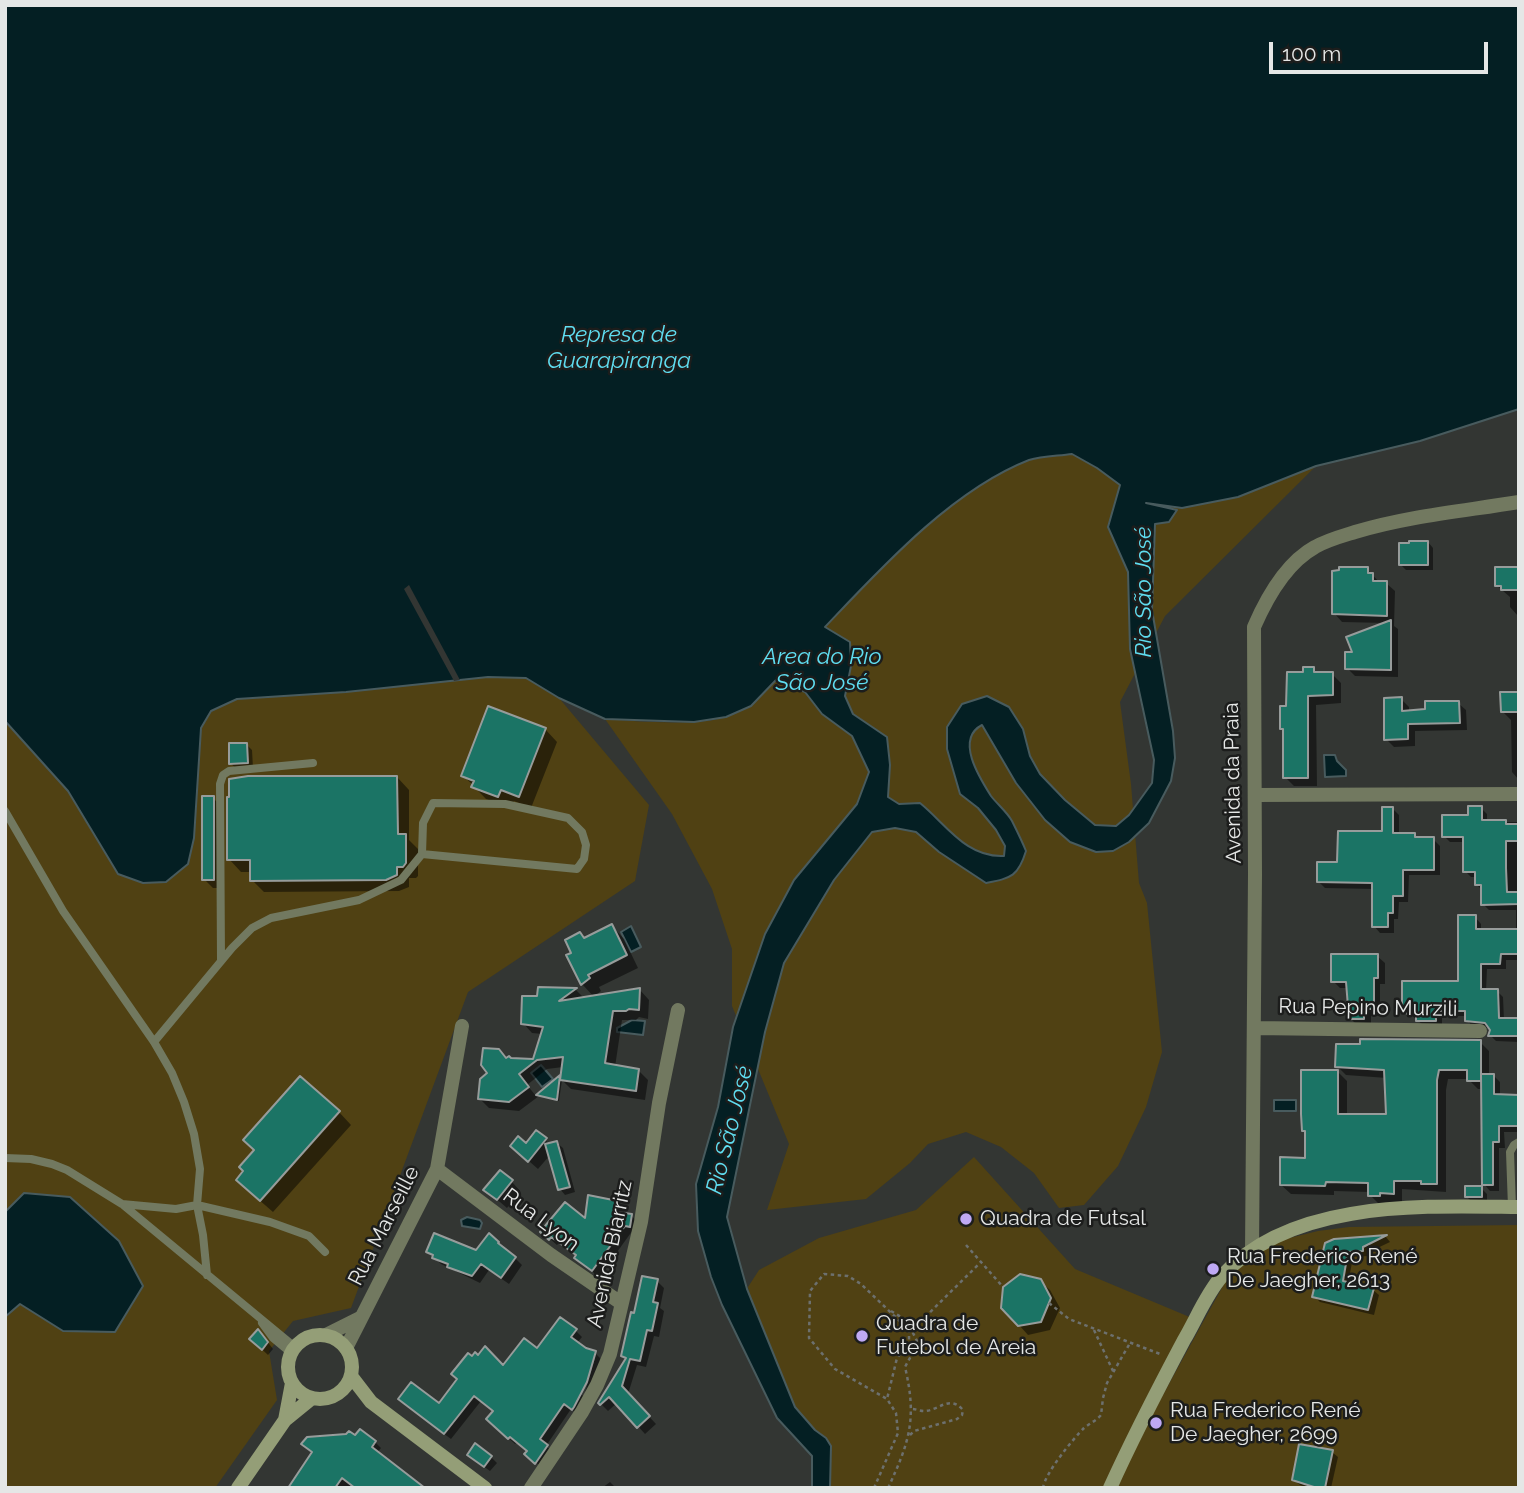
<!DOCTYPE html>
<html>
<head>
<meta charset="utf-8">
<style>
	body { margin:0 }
	#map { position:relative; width:1524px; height:1493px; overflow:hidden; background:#333633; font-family:Raleway,sans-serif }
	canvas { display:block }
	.frame { position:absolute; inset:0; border:7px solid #e5e7e6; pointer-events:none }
	.scale { position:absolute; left:1269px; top:42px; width:219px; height:32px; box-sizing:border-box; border:4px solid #e5e7e6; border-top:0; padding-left:9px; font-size:21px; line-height:24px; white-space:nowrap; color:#e5e7e6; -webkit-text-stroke:5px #1c1d1c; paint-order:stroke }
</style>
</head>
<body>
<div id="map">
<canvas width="1524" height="1493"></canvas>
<div class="frame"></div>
<div class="scale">100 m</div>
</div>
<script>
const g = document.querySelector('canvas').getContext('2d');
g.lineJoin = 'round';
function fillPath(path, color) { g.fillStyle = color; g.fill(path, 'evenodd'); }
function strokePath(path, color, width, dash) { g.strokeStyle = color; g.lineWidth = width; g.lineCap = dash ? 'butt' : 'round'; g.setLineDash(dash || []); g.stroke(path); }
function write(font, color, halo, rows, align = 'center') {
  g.font = font + ' Raleway,sans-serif'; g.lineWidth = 5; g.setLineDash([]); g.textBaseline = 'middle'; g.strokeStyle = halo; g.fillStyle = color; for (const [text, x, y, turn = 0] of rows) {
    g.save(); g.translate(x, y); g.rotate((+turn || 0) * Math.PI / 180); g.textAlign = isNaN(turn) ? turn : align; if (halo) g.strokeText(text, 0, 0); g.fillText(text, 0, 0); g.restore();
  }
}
fillPath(new Path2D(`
	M1072 454 1097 468 1238 497 1316 466 1165 616 1120 702 1131 784 1139 883 1147 903 1162 1052 1146 1107 1118 1166 1084 1205 1059 1208 1034 1173 1001 1147 966 1132 928 1144 910 1163 866 1199 767 1210 789 1144 732 1006V949L712 889 672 814 605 719C633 721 704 727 727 716 760 700 782 672 807 646 866 584 948 489 1030 460 1043 456 1058 456 1072 454Z
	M488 677 526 678 559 698 649 805 635 881 468 992 351 1308 293 1321 269 1351 277 1400 215 1488H5V721L68 791 118 874 194 838 201 729 211 711 237 699 346 692Z
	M974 1157 1075 1269 1192 1318 1105 1488H824L800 1422 753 1314 748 1287 759 1270 819 1238 916 1210Z
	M1519 1225V1488H1116L1143 1431 1224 1284 1239 1263 1281 1240 1318 1231 1349 1227Z`), '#504113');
const water = new Path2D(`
	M5 5H1519V409L1420 441 1316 466 1238 497 1182 508 1146 503 1177 510 1169 522 1155 524 1152 610 1173 731 1175 758 1171 781 1149 823 1129 842 1113 851 1096 852 1070 842 1045 820 1016 783 982 725C955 739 979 777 991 796 998 805 1007 812 1012 821 1017 831 1022 841 1026 851 1018 877 1011 878 986 883L939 852 916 832 895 828 872 832 834 880 784 963 765 1032 727 1217 747 1289 795 1407 815 1430 826 1438 831 1446 830 1488H812V1456L777 1418 722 1305 711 1277 698 1231 696 1184 718 1107 733 1027 765 934 794 880 857 804 869 772 852 736 822 714 805 692 776 680 751 706 726 717 694 722 605 719 559 698 526 678 488 677 346 692 237 699 211 711 201 728 194 838 188 864 166 882 143 883 118 874 68 791 5 721ZM1072 454 1097 468 1120 485 1108 527 1128 572 1130 649 1154 760 1152 783 1129 815 1116 826 1095 825 1065 800 1040 774 1030 756 1023 729 1009 707 987 696 962 704 947 727V749L960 794 978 808 996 830 1005 846 1004 856C966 858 946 824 920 803L899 804 888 797 890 765 887 737 853 714 845 696 851 666 850 642 825 627C881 568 952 490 1029 460 1042 456 1058 456 1072 454Z
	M1324 755H1335L1337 761 1346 770V776L1325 777Z
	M631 926 641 947 631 952 621 932Z
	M632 1020 645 1021 643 1035 617 1032V1028Z
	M541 1065 553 1079 542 1087 531 1073Z
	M1274 1100H1296V1111H1274Z
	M24 1193 70 1197 119 1241 143 1286 115 1332 63 1331 20 1304 5 1317V1212Z
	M467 1217 480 1220 482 1223 480 1229 462 1226 461 1220Z`);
fillPath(water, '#041f23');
strokePath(water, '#485b5e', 2);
fillPath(new Path2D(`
	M409 585 460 680 454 681 404 589Z`), '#333633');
fillPath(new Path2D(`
	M1428 542 1433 548V570H1406L1400 564Z
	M1367 569 1380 583H1386L1395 591 1394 626 1398 629V677L1355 676 1347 668 1355 654 1387 623 1342 622 1334 613Z
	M1519 569V616H1518L1510 607V597L1496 585Z
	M1313 669 1319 674H1332L1341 683V703L1316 705 1317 786H1294L1285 777V731L1282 728 1288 708Z
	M1519 694V780L1512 772 1511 720 1502 711Z
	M1401 699 1409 707V712L1427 711 1458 703 1466 710 1467 730 1415 731V746L1394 747 1386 739Z
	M545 729 557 742 531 808 514 801 511 808 486 799 463 775Z
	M246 744 252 750 253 768 237 769 231 764Z
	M397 777 409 790V840L418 849V876L416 878H409V887L399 891 264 892 252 880V872H241L229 859Z
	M213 798 222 807V888H213L204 879Z
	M1481 808 1487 814V822H1519V960H1506V969H1487L1486 991H1497L1503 997 1504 1020 1519 1021V1042L1496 1041 1490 1035V1028L1473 1027 1467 1020V1016H1442V1026H1424L1409 1013 1404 1006 1459 983 1475 917 1481 924V931H1516V910H1489L1483 904V891L1476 884V877H1471L1465 871V842H1450L1444 836Z
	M1393 809 1399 815V835H1414L1418 839H1433L1440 846V875H1409L1408 902H1399L1398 919H1394V933H1380L1374 926V889L1325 888 1319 882 1339 864 1384 833Z
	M612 926 624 939 638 968 599 987 601 991 594 997 582 984 568 956 585 940Z
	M1377 956 1385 963V984H1380V1016L1371 1015V1026H1358L1351 1019 1348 988H1340L1333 981Z
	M539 989 576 990 585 999 640 990 649 1000 648 1019 639 1017 636 1020H622L615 1067 638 1070 648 1080 645 1100 571 1089 562 1080 559 1101 539 1096 519 1111 489 1108 479 1098 507 1060 535 1061 543 1034 532 1033 523 1023 539 998ZM563 1067 562 1079 560 1078 536 1096 527 1085 547 1069Z
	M1480 1042 1489 1051V1076H1494L1500 1082V1096H1519V1132H1504L1505 1148H1499V1191H1490L1484 1184 1483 1089H1478L1468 1079H1448L1446 1090V1192L1402 1189V1202L1379 1204 1370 1195V1192L1334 1191V1195L1291 1194 1281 1185 1307 1160V1134L1304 1131 1337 1071 1347 1081V1116H1388L1387 1078 1346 1075 1337 1066Z
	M339 1112 351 1125 273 1212 250 1192Z
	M536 1132 551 1145 557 1143 563 1148 575 1192 565 1195 560 1189 550 1155 538 1169 522 1155Z
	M512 1182 520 1191 507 1208 486 1190Z
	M1481 1188 1487 1194V1202H1472L1466 1196Z
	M617 1203 624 1210 623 1215 632 1216 638 1223 599 1277 583 1264 577 1256 559 1243 557 1245 542 1232 586 1221Z
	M1386 1237 1390 1242 1367 1253 1368 1256 1353 1257 1348 1284 1373 1290 1379 1295 1374 1315 1320 1302 1314 1296 1335 1240Z
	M428 1251 515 1258 522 1265 509 1284 489 1270 480 1283 441 1264Z
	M657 1281 664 1288 660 1308 664 1311 659 1337 654 1336 646 1367 637 1365 628 1394 656 1424 645 1434 617 1403 608 1411 600 1403 627 1360 622 1356 635 1315Z
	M1040 1281 1050 1290 1060 1308 1050 1330 1028 1335 1019 1325Z
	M576 1331 582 1337 577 1343 596 1354H593L581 1395 584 1396 596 1354 601 1359 579 1415 571 1409 546 1446 554 1453 543 1469 527 1454 528 1451 517 1442 515 1444 488 1419 494 1411 481 1401 451 1439 407 1406 439 1405Z
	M264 1337 273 1349 268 1355 251 1339Z
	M375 1442 381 1448 377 1453 424 1488H290Z
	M1332 1452 1338 1457 1331 1488H1308L1300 1485 1294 1480Z
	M491 1457 497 1463 490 1471 475 1460Z
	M610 1482 616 1488H602Z`), '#0007');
const building = new Path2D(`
	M1409 541H1428V565H1399V543H1409Z
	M1339 567H1368V573H1373V581H1387V616L1332 614V571L1339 570Z
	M1495 567H1519V590H1501V586H1495Z
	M1391 620V670L1345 669V652H1352L1346 637Z
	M1303 667H1314V672H1333V695L1308 696V778H1283V729H1280V706H1286L1287 672H1303Z
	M1500 692H1519V712H1501Z
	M1402 697V711L1425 709V701H1459L1460 723 1408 724V739L1384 740V698Z
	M488 706 546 728 519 797 501 790 498 797 471 787 474 781 461 776Z
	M229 743H247L248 763 229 764Z
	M248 776H397L398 834H406V863L403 867H397V875L386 880 250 881V860H227V797H229V779Z
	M202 796H214V880H202Z
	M1468 806H1482V820H1506V824H1519V841H1506V868L1507 892H1519V904L1481 905V885H1475V872H1463V837H1442V815H1468Z
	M1382 807H1393V833H1415V837H1434V870H1403V896H1393V913H1388V927H1372V883L1317 882V862H1337L1338 831H1382Z
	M1458 915H1476V929H1519V954H1501L1500 964H1481V989H1498L1499 1018H1519V1036H1488L1490 1030 1485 1023 1465 1021V1011H1436V1021H1416V1014H1407V1006H1402V981H1458Z
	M612 924 627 955 588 975 590 978 581 985 566 955 571 953 565 940 580 932 584 938Z
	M1331 954H1378V978H1374V1009H1364V1019H1349L1346 982H1331Z
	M538 987 577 988 559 1001 640 988 639 1010 629 1009 626 1011H613L605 1063 639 1069 636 1091 560 1080 563 1057 537 1060 519 1074 529 1087 509 1102 478 1099 480 1079 487 1073 481 1065 483 1048 499 1049 506 1058 509 1056 511 1058 533 1059 543 1027 521 1024 522 996H537Z
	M1360 1039 1481 1040V1081H1467V1070H1439L1437 1080V1184H1421V1181H1394V1194L1380 1193V1196H1368V1183L1326 1182 1325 1186 1280 1185V1157L1305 1158V1131H1302L1301 1114V1070H1338V1114H1386L1384 1070 1335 1067 1336 1044H1360Z
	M1481 1074H1494V1094L1519 1095V1126H1499V1142H1493V1185H1482Z
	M560 1075 557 1100 536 1095Z
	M300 1076 340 1111 260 1201 236 1180 243 1171 239 1167 254 1150 243 1140Z
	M536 1130 547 1138 528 1162 510 1146 518 1136 526 1143Z
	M557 1141 570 1187 558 1190 545 1144Z
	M500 1170 513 1180 497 1200 483 1190Z
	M1465 1186H1482V1197H1465Z
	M588 1195 618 1201 616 1212 632 1214 630 1227 625 1226 592 1271 574 1258 576 1255 551 1237 549 1240 540 1232 565 1202 585 1218Z
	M434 1233 476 1250 489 1233 499 1242 498 1243 516 1257 501 1278 481 1264 472 1276 447 1267 448 1264 432 1258 433 1255 426 1252Z
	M1387 1235 1363 1247V1251L1348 1252 1343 1281 1374 1288 1368 1310 1312 1297 1325 1243 1334 1239Z
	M1020 1274 1041 1279 1051 1298 1041 1322 1018 1326 1001 1308 1003 1287Z
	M642 1276 658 1279 653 1302 658 1303 652 1331 647 1330 640 1361 630 1359 622 1386 650 1416 637 1428 609 1397 600 1405 598 1403 626 1358 621 1356 631 1312 634 1313Z
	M560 1317 577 1329 571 1337 586 1348 596 1351 587 1382 574 1407 572 1410 564 1404 540 1439 548 1445 535 1464 524 1454 527 1451 510 1437 508 1439 486 1419 493 1411 474 1396 444 1434 398 1399 411 1382 439 1403 457 1379 451 1374 468 1353 472 1356 475 1352 478 1355 485 1346 503 1365 524 1338 537 1348Z
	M258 1329 268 1342 262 1350 249 1339Z
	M360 1429 376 1441 372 1447 425 1488H355L342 1478 335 1488H288L312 1452 301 1444 307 1437 346 1434 349 1431 355 1435Z
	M475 1443 492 1456 484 1467 467 1455Z
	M1299 1444 1333 1450 1325 1488H1317L1292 1480Z`);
fillPath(building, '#1b7465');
strokePath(building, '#979c9b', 2);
strokePath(new Path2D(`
	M966 1245 1003 1287
	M1049 1303 1069 1319 1160 1354
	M891 1311 916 1326 981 1262
	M1094 1330 1113 1371
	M910 1435 914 1431 957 1419 962 1415 963 1410C949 1394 939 1411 924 1411 920 1411 916 1409 912 1409
	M874 1488 898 1433 896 1413 887 1399 835 1369 809 1338 810 1291 824 1274 848 1276 861 1284 909 1330V1343L897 1358 887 1399
	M888 1488C910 1441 917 1418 905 1367L918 1343 911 1329 904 1322
	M1043 1488C1045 1473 1073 1439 1084 1428 1090 1423 1096 1421 1101 1415L1103 1398 1107 1383 1130 1343`), '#6d706e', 2.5, [3.5, 3.5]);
strokePath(new Path2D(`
	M5 811 63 911 154 1042 172 1073 184 1102 194 1134 200 1169 197 1205 176 1209 122 1204
	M221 961 220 784 223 775 229 771 313 763
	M154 1042 232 948 252 928 271 918 359 900 401 880 422 854 423 823 433 803 505 804 568 818 582 832 586 845 584 859 577 869 422 854
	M5 1158 31 1159 52 1164 67 1170 122 1204 295 1347
	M1512 1207 1510 1152 1514 1145 1519 1142
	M207 1275 203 1235 197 1205 270 1222 309 1236 325 1252
	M262 1323 273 1338 291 1353`), '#727960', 8);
strokePath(new Path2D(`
	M1255 795 1519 794
	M1255 1028 1480 1031
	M437 1169 551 1255 621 1303
	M1252 1251 1255 874 1254 627C1267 597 1286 563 1315 547 1327 540 1342 536 1355 532 1408 516 1464 511 1519 502
	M326 1335 360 1318
	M346 1348 437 1169 462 1026
	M531 1488 582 1412 597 1385 610 1354 641 1222 659 1103 678 1010`), '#727960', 14);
strokePath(new Path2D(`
	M288 1367a32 32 0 1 1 64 0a32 32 0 1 1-64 0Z
	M351 1376 371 1402 485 1488
	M285 1420 292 1383
	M238 1488 285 1420 312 1398
	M1110 1488C1133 1437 1158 1389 1184 1340 1196 1320 1206 1294 1222 1276 1291 1199 1425 1206 1519 1207`), '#949e77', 14);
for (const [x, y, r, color] of [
	[966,1219,7,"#bfa9f4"],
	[1213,1269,7,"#bfa9f4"],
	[862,1336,7,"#bfa9f4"],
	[1156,1423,7,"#bfa9f4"]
]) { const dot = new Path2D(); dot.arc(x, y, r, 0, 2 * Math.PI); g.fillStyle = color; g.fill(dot); strokePath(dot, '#1c1d1c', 2.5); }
write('21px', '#e5e7e6', '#1c1d1c', [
	["Avenida da Praia",1233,783,-91],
	["Rua Pepino Murzili",1368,1008,1],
	["Rua Lyon",541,1220,37],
	["Rua Marseille",384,1226,-63],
	["Avenida Biarritz",610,1254,-78]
]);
write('21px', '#e5e7e6', '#1c1d1c', [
	["Quadra de Futsal",980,1219],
	["Rua Frederico René",1227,1257],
	["De Jaegher, 2613",1227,1281],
	["Quadra de",876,1324],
	["Futebol de Areia",876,1348],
	["Rua Frederico René",1170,1411],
	["De Jaegher, 2699",1170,1435]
], 'left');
write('italic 23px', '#5fddf0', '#1c1d1c', [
	["Represa de",619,335],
	["Guarapiranga",619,361],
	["Rio São José",1144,592,-90],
	["Area do Rio",822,657],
	["São José",822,683],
	["Rio São José",730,1130,-76]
]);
</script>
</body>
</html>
